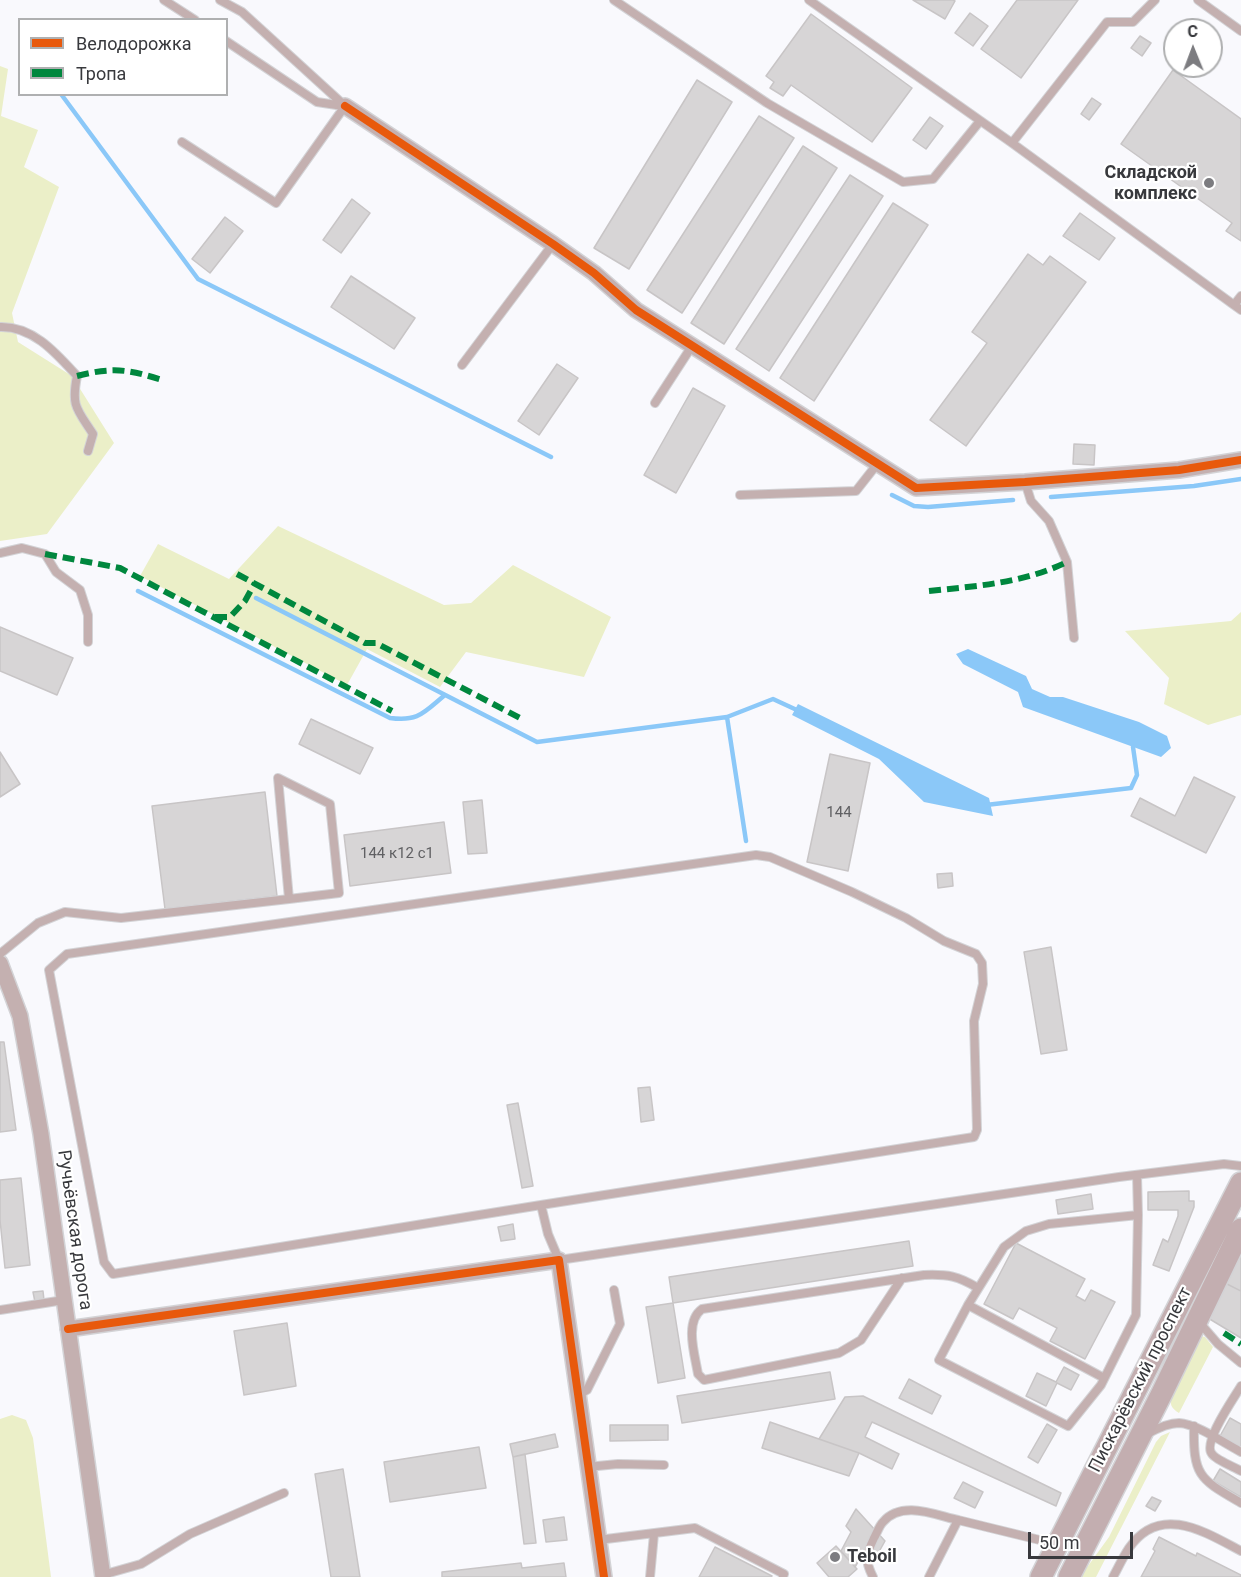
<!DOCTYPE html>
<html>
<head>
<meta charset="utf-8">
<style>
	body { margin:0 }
	#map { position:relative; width:1241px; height:1577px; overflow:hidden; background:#f9f9fd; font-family:Roboto,sans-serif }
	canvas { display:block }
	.legend { position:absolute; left:18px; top:18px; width:210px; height:78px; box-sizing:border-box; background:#fff; border:2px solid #afb0b1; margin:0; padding:8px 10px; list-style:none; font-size:18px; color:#38393d }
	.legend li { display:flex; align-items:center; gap:12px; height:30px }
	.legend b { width:30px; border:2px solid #afb0b1 }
	.north { position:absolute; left:1163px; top:18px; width:60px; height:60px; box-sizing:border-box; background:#fff; border:2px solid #afb0b1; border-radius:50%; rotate:359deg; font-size:16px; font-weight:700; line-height:24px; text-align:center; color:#38393d }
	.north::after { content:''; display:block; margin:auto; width:21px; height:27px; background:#7c7c80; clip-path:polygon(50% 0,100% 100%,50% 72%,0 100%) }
	.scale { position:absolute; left:1028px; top:1532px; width:105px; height:27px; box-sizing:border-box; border:3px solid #38393d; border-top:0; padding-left:8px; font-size:18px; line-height:21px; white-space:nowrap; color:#38393d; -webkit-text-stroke:4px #fff; paint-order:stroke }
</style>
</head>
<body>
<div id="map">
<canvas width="1241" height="1577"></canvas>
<ul class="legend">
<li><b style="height:8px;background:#e8590c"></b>Велодорожка</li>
<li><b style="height:8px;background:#00873e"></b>Тропа</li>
</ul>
<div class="north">С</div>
<div class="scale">50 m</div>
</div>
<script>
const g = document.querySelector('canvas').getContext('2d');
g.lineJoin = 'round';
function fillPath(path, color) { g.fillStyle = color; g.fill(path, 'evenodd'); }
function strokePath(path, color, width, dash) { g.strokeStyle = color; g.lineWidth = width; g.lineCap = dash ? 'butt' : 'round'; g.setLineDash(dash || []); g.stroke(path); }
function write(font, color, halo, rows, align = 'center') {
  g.font = font + ' Roboto,sans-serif'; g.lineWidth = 4.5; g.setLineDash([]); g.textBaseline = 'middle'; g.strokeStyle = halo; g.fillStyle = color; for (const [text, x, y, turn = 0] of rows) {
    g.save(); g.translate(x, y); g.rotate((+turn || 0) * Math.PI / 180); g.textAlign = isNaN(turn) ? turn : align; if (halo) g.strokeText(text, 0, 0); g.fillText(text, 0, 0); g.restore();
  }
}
fillPath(new Path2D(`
	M0 66 8 69 1 116 38 130 24 167 59 187 12 313 18 342 72 376 114 443 47 534 0 541Z
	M278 526 444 605 471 603 513 565 611 617 584 677 466 652 440 687 367 649 347 685 140 576 158 544 229 579Z
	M1241 612V715L1208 725 1164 704 1169 678 1125 631 1231 621Z
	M1201 1336 1205 1337 1213 1347 1179 1413C1171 1408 1169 1404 1172 1394Z
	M12 1415 26 1420 33 1438 51 1577H0V1419Z
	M1170 1432 1096 1577H1080L1109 1537 1156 1442 1161 1436Z`), '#ebefc8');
fillPath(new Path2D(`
	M968 649 1026 676 1032 689 1050 697H1063L1139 722 1167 736 1171 748 1161 757 1023 707 1018 692 963 664 956 654Z
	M798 704 989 798 993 816 924 802 879 759 792 715Z`), '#8bc8f8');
strokePath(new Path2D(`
	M61 94 198 279 551 457
	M892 495 914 506 928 507 1013 500
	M1051 497 1194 486 1241 479
	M138 591 390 718C419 722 424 712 445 695
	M256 598 537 742 727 717 746 841
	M727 717 773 699 799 711
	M986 805 1131 788 1137 775 1133 747`), '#8bc8f8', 4.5);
const building = new Path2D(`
	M913 0H953L955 1 945 19Z
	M1078 0 1021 78 981 49 1017 0Z
	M970 13 988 26 973 46 955 33Z
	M811 14 912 88 872 142 791 85 783 96 770 88 774 82 766 76Z
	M1140 36 1151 43 1142 56 1131 48Z
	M1173 70 1241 119V241L1226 231 1232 223 1121 144Z
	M697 80 732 102 629 269 594 248Z
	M1092 98 1101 104 1089 120 1081 114Z
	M759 116 794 138 682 313 647 290Z
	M930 117 943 126 926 149 913 140Z
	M803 146 837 168 724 344 691 323Z
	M850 175 883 196 769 371 736 349Z
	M352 199 370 213 341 253 323 240Z
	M893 203 928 225 814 401 780 378Z
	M1080 213 1115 238 1099 260 1063 236Z
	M225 217 243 231 210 273 192 259Z
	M1028 254 1043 265 1050 256 1086 282 966 446 930 420 987 343 972 332Z
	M351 276 415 318 394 349 331 307Z
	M557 364 578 378 539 435 518 421Z
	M693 388 725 406 676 493 644 475Z
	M1074 444 1095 445 1094 465 1073 464Z
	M0 627 73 658 57 695 0 671Z
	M311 719 373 748 360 774 299 744Z
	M0 752 20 784 0 797Z
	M830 754 870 763 848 871 807 862Z
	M1194 777 1235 797 1206 853 1131 816 1140 798 1175 816Z
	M265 792 277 896 165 909 152 806Z
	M482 800 487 853 468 854 463 802Z
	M444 822 451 873 350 886 344 835Z
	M952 873 953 886 938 888 937 874Z
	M1051 947 1067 1050 1041 1054 1024 952Z
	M0 1042H4L16 1130 0 1132Z
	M650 1087 654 1120 641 1122 638 1088Z
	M518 1103 533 1186 522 1188 507 1105Z
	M21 1178 30 1265 5 1268 0 1220V1180Z
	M1189 1191V1201H1194V1207L1169 1271 1153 1265 1163 1239 1168 1242 1178 1216V1210H1148V1192Z
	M1091 1194 1093 1209 1058 1214 1056 1200Z
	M513 1224 515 1239 501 1241 498 1227Z
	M909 1241 913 1266 673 1303 669 1277Z
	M1016 1243 1085 1279 1076 1296 1085 1301 1091 1290 1115 1302 1085 1359 1050 1341 1057 1328 1019 1308 1013 1319 984 1304Z
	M1241 1250V1291L1225 1283Z
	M1225 1283 1241 1291V1338L1208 1318Z
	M43 1291 44 1300 35 1302 33 1292Z
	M673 1303 685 1378 658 1383 646 1307Z
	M287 1323 296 1386 244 1395 234 1331Z
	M1064 1367 1079 1375 1071 1390 1057 1383 1046 1406 1026 1396 1037 1373 1056 1382Z
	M830 1372 835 1399 682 1423 677 1396Z
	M909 1379 941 1396 932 1414 899 1398Z
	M863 1396 1061 1493 1056 1506 872 1422 865 1437 899 1454 892 1469 859 1453 819 1439 845 1397Z
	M1230 1418 1241 1424V1448L1220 1436Z
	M770 1422 859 1453 849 1476 762 1448Z
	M1047 1424 1057 1430 1038 1463 1028 1457Z
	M610 1425H668V1440L610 1441Z
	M555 1434 558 1447 513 1457 510 1444Z
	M479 1447 486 1488 390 1502 384 1462Z
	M525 1454 536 1543 524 1544 513 1457Z
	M343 1469 360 1577H331L315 1474Z
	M1220 1469 1241 1482V1497L1213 1481Z
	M963 1482 983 1492 975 1508 954 1498Z
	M1152 1497 1161 1501 1155 1511 1146 1506Z
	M856 1509 885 1541 875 1559 866 1548 855 1567 841 1551 851 1532 846 1526Z
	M564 1517 567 1540 546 1542 543 1520Z
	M1159 1537 1196 1556 1197 1553 1241 1575 1240 1577H1141L1155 1551 1153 1549Z
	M836 1546 857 1569 848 1577H829L817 1563Z
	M715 1547 772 1576 771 1577H699Z
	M521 1563 522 1568 564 1563 566 1577H442V1572Z`);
fillPath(building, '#d7d5d6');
strokePath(building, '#c8c5c6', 1.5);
const service = new Path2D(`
	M164 0 195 20
	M220 0 242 12 345 106
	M614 0 767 103 903 182 933 179 980 121
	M809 0 1012 143 1234 305
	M1198 0 1241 31
	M226 41 317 102 343 106
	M182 142 276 203 345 106
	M1012 143 1107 22H1133L1155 0
	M1241 296 1234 305 1241 310
	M0 327C33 326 56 353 77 376 71 407 77 409 93 434L88 451
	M462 365 553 244
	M655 403 692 346
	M1025 482 1031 501 1049 521 1067 562 1074 638
	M740 495 856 491 878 463
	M0 553 22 548 45 554 56 572 80 590 88 615V642
	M278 778 330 804 339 893 289 899Z
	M756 855 770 857 852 892 906 918 944 941 976 954 982 963 983 984 974 1021 977 1130 974 1137 541 1205 113 1274 104 1262 49 970 67 954Z
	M0 954 38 923 65 912 121 918 289 899
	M1137 1175 1138 1215 1136 1315 1101 1385 1068 1426 939 1360 968 1305 1004 1247 1026 1231 1049 1224 1138 1215
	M541 1205 548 1234 559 1260 1119 1177 1224 1164 1241 1166
	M902 1278 861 1340 839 1353 704 1380 698 1374C695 1355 684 1322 702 1309L924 1275C948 1274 958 1276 978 1288
	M968 1305 1104 1378
	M0 1310 64 1300
	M1199 1322 1218 1344 1241 1363
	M1241 1386C1234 1398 1202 1443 1212 1454 1216 1460 1234 1467 1241 1471
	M578 1395 587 1390 620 1324 614 1290
	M1194 1426C1193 1477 1200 1479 1241 1503
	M1147 1434C1156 1429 1168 1423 1179 1423 1197 1424 1224 1443 1241 1452
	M587 1467 618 1464 664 1465
	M598 1540 695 1528 784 1574 783 1577
	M102 1575 141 1564 190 1534 284 1493
	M650 1577 654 1534
	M873 1577C864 1559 866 1555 874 1538 877 1533 879 1526 883 1522 902 1500 935 1515 958 1520
	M929 1577 958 1520 1056 1544
	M1113 1577C1118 1568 1123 1557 1129 1548 1160 1503 1205 1532 1241 1551`);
const minor = new Path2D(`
	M345 106 553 244 594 273 636 310 916 488 1025 482 1179 470 1241 460
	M0 963 20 1016 41 1134 103 1577
	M68 1329 559 1260 604 1577`);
const secondary = new Path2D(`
	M1041 1577 1241 1183
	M1069 1577 1162 1393 1241 1229`);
strokePath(service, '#d3d3d6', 10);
strokePath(minor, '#d3d3d6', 18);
strokePath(secondary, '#d3d3d6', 24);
strokePath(service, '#c4b0b0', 8);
strokePath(minor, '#c4b0b0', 15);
strokePath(secondary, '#c3aeb0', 21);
strokePath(new Path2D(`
	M77 376C113 367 127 369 162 380
	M45 554 120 568 392 711
	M237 574 365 643H376L522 719
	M929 591C977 586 1024 583 1067 562
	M215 617H230L245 601 255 583
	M1224 1333 1241 1344`), '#00873e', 6, [12, 6]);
strokePath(new Path2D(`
	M345 106 553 244 594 273 636 310 916 488 1025 482 1179 470 1241 460
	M68 1329 559 1260 604 1577`), '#e8590c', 8);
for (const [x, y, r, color] of [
	[1209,183,6,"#7c7c80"],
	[835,1557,6,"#7c7c80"]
]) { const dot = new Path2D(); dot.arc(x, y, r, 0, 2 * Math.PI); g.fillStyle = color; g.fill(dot); strokePath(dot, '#fff', 2); }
write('15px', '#606063', null, [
	["144",839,813],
	["144 к12 с1",397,854]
]);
write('bold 18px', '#38393d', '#fff', [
	["Складской",1197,173],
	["комплекс",1197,194],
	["Teboil",847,1557,"left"]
], 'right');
write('18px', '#38393d', '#fff', [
	["Ручьёвская дорога",74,1230,82],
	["Пискарёвский проспект",1141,1380,-63]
]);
</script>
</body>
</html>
